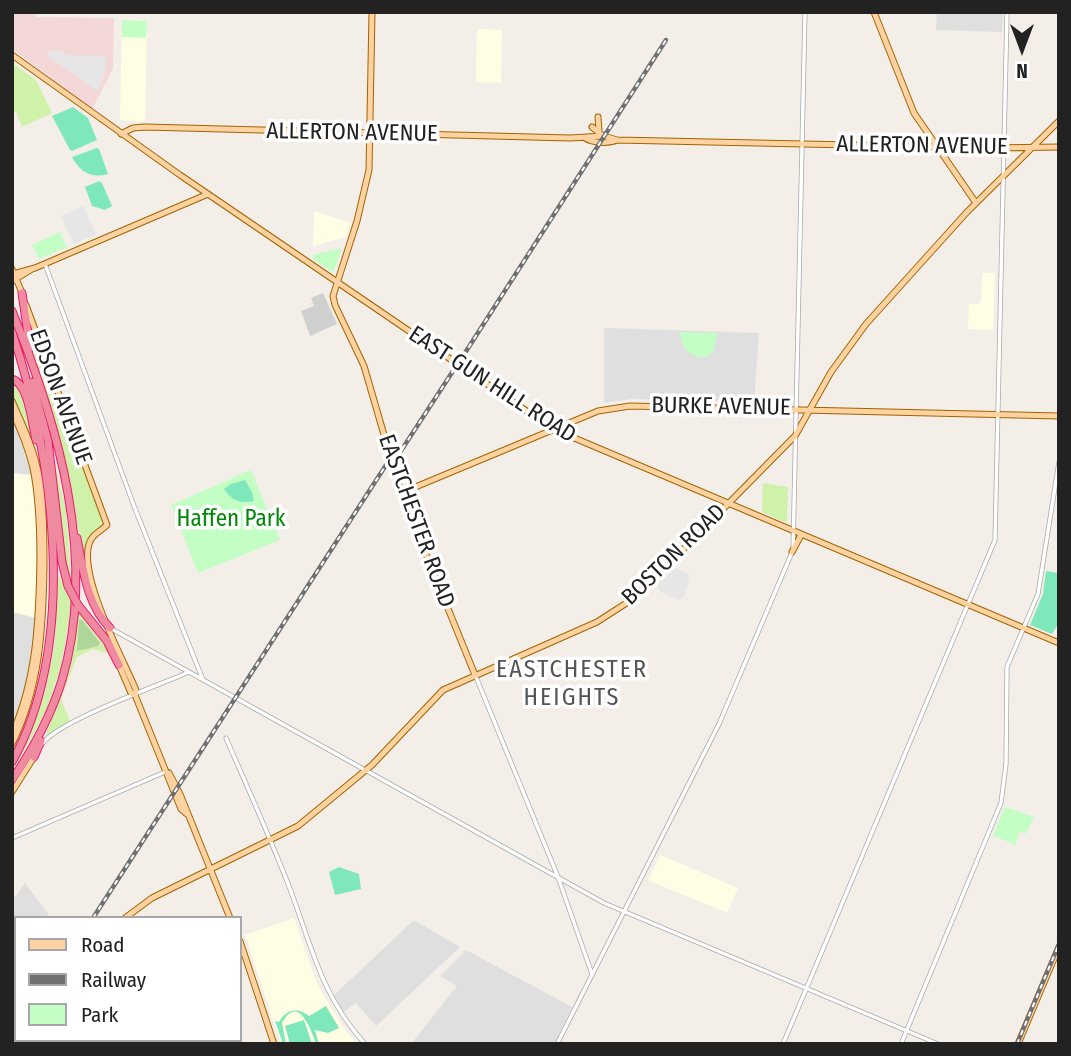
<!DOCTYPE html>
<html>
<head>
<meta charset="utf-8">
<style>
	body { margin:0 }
	#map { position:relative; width:1071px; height:1056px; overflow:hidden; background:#f3efe8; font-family:"Fira Sans Condensed",sans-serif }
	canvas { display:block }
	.frame { position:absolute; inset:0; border:14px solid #222; pointer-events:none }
	.legend { position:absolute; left:14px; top:916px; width:228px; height:126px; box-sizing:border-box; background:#fff; border:2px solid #a7a7a7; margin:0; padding:9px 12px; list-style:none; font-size:21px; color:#222 }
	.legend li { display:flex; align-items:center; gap:14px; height:35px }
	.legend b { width:35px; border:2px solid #a7a7a7 }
	.north { position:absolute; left:987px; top:14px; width:70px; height:70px; -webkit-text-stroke:5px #fff; paint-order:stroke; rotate:180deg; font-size:19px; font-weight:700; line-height:28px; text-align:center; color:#222 }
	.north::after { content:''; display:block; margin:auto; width:24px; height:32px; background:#222; clip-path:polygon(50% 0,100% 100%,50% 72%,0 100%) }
</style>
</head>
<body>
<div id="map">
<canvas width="1071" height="1056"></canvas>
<div class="frame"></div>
<ul class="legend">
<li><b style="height:9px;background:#ffd2a1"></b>Road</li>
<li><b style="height:9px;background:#707070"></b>Railway</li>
<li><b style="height:19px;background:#c3ffc5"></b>Park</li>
</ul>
<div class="north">N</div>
</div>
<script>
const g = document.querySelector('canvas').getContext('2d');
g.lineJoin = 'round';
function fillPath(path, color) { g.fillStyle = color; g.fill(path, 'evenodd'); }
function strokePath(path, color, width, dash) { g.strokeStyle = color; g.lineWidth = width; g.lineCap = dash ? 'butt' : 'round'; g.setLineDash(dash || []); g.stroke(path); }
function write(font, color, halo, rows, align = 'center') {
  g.font = font + ' "Fira Sans Condensed",sans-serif'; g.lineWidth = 7; g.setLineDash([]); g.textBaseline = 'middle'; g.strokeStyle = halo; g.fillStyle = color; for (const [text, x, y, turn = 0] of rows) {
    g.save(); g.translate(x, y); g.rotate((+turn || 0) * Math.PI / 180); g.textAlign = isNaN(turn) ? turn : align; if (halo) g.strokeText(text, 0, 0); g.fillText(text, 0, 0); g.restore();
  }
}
fillPath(new Path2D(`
	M937 12H1003L1002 32 936 30Z
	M604 328 759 333 754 402 631 399 604 403Z
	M12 416 32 475 36 514 37 615 30 674 12 728Z
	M25 883 51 918H16V963L12 964V901Z
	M414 920 460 947 376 1026 356 1003 344 1012 333 996Z
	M466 950 572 1007 554 1044H411L457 986 440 976Z`), '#e0dfdf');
fillPath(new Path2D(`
	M12 12H35L36 17 114 18 113 69 92 109 12 49Z`), '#f4d7d7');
fillPath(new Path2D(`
	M122 20 147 21 145 122 120 120Z
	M477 29 502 30 501 83 476 82Z
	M314 211 351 223 346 237 313 246Z
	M982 273H995L993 330 968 329 969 304H979L981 301Z
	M12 473 32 475 36 514V618L12 612Z
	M660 855 738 888 727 913 648 880Z
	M294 918 317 983 341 1024 355 1042 353 1044H281L245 935Z`), '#fffee5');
fillPath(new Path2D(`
	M323 293 337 324 310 336 301 311 314 306 311 298Z`), '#d0d0d0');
fillPath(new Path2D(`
	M12 63 36 80 52 113 22 127 16 111 12 112Z
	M28 314 104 526C76 547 92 581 98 610L82 553 72 495 54 421 34 359Z
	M12 381 19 384 42 477 29 435 12 394Z
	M47 428 66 510 72 590 66 574 60 513Z
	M763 483 788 487 787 523 762 512Z
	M57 577H60L72 602 61 666 47 709 14 770 30 735 45 692 55 641Z
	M78 612 111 654 93 649 77 657 61 699 70 721 45 738 65 682 74 646Z`), '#d0f1aa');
fillPath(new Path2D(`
	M79 620H82L100 643 98 646 77 651Z`), '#aed699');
fillPath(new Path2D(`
	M122 20 147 21 146 38 122 37Z
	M60 232 67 247 39 259 32 245Z
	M342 248 334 271H331L313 259V255Z
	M680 332 718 333 714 350 706 357C689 358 682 348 680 332Z
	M251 470 280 540 198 573 171 505Z
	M1005 807 1034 817 1026 834 1020 831 1015 845 993 835Z`), '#c3ffc5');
fillPath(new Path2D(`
	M73 107 88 118 97 140 72 151 70 150 52 116Z
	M97 148 99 149 108 174C91 179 80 172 72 157Z
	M99 181 102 183 112 206 105 210 92 206 85 187Z
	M245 480 252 492 254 501C240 504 231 500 224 489L231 484Z
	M1046 571 1059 573V623L1052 634 1030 625 1043 594Z
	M339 867 359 874 361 889 335 895 329 872Z
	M326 1006 339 1028 328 1033 315 1030 319 1044H316C311 1029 298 993 282 1023L286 1044H283L275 1021 279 1022C286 1009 298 1007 309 1016Z
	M304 1020 312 1044H290L285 1026Z`), '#7fe8bb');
fillPath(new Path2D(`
	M48 51H63L67 55 105 56V73L97 91 48 56Z
	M83 206 96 234 74 244 61 216Z
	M674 568 690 574 688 577 690 578 684 597 679 600 660 592 657 585Z`), '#e6e6e6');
strokePath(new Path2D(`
	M117 1040 120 1044`), '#a5d9e4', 2);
const minor = new Path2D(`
	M45 264 134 506 203 680
	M110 628 604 903 938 1044
	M476 677 558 877 592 974
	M226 738C247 786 268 833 287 881 311 942 319 993 365 1044
	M43 743C61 720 157 686 189 672
	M12 838 165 772
	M12 927 16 941
	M104 1044 105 1040
	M557 1044 719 724 793 550 805 12
	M783 1044 995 540 1007 12
	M901 1044 1001 803 1006 764 1007 667 1038 594 1059 462`);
const major = new Path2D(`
	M372 12 369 170 357 221 333 296 335 305 364 366 389 452
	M874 12 914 113 976 203
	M12 55 180 175 553 429 1059 643
	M598 117 599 132
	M592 127 603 136
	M121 134 133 128 145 127 570 138 604 136 617 140
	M585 138C593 143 608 144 617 140L990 148 1059 147
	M12 269 23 295
	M13 274 35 268 208 194
	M12 281 32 269
	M26 305 107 525C100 532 92 534 89 544 79 578 122 657 136 690L135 695 181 809 187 814
	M12 401C22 424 33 447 38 471 44 502 44 535 44 567 43 628 40 688 12 744
	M12 412C21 430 28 448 33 468 39 497 40 529 40 559 39 619 37 678 12 734
	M394 469 401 493 475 675
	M401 493 598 411 630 406 1059 416
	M792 552 801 535
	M119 665 131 693 135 695
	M169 773 180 794 230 918
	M12 792 34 757
	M125 918 152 898 298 826 372 765 443 690 597 622 625 604 654 579 795 436 831 372 866 324 967 212 1059 121
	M240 941 274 1044
	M12 1013 16 1012
	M1018 1044 1059 947`);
const highway = new Path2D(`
	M22 293 30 348
	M12 311C58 424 98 558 62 680 51 716 33 749 12 780
	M12 332C54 457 79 642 12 762
	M12 379C29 384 32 424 36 440
	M32 382 48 441 62 562 68 586
	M77 538C83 569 87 605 110 628
	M78 605 107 641 119 665
	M34 757 41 741`);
strokePath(minor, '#a9a9a9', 5);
strokePath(major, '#a06400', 7);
strokePath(highway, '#ed196b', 9);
strokePath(minor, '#fff', 3.5);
strokePath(major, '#ffd2a1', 5);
strokePath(highway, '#f08aa1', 7);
const rail = new Path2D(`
	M463 356 666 40
	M397 457 453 371
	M93 918 386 465
	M12 1043 16 1037
	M1017 1044 1059 944`);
strokePath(rail, '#707070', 4.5);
strokePath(rail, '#fff', 2, [5]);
const majorBridge = new Path2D(`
	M389 452 394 469`);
const highwayBridge = new Path2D(`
	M68 586 78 605`);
strokePath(majorBridge, '#a06400', 7, []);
strokePath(highwayBridge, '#ed196b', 9, []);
strokePath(majorBridge, '#ffd2a1', 5);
strokePath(highwayBridge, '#f08aa1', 7);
write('23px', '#222', '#fff', [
	["ALLERTON AVENUE",352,133,1],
	["ALLERTON AVENUE",922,146,1],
	["EAST GUN HILL ROAD",492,385,33],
	["EDSON AVENUE",60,397,70],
	["BURKE AVENUE",721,407,1],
	["EASTCHESTER ROAD",416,521,70],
	["BOSTON ROAD",674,555,-44]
]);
write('23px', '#018907', '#fff', [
	["Haffen Park",231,520]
]);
g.letterSpacing = '2px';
write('24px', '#555', '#fff', [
	["EASTCHESTER",572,670],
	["HEIGHTS",572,698]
]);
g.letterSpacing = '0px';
</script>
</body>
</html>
